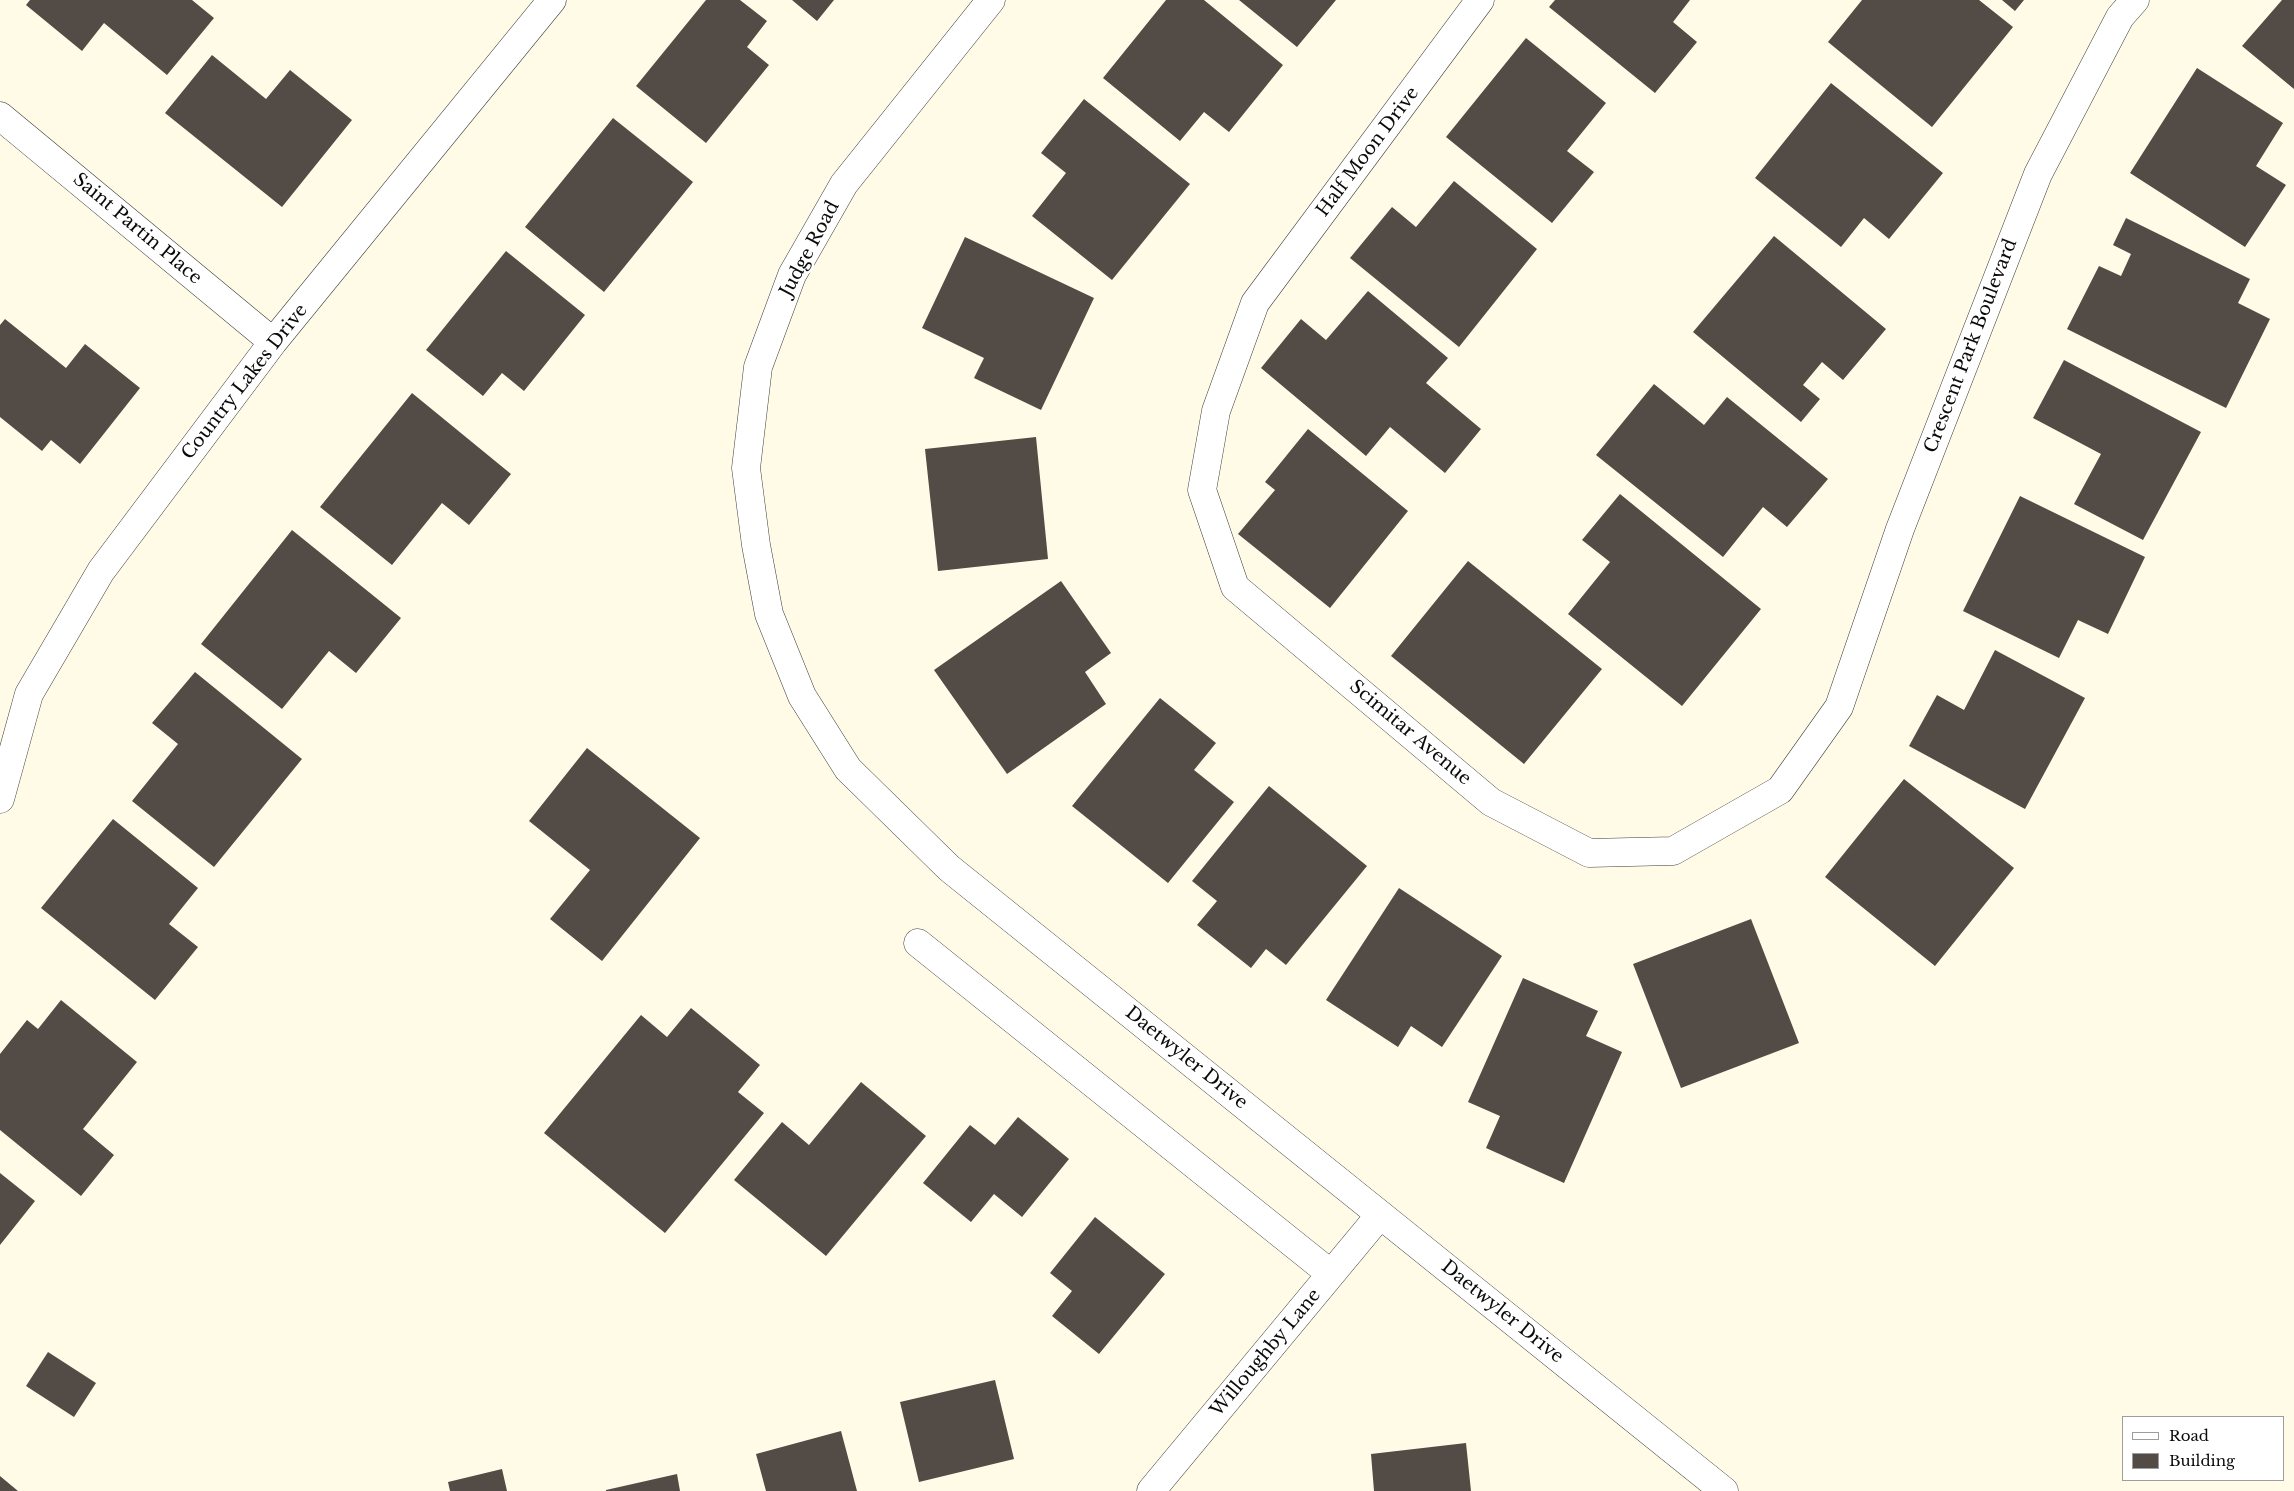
<!DOCTYPE html>
<html>
<head>
<meta charset="utf-8">
<style>
	body { margin:0 }
	#map { position:relative; width:2294px; height:1491px; overflow:hidden; background:#fffbe6; font-family:"Libre Baskerville",serif }
	canvas { display:block }
	.legend { position:absolute; left:2122px; top:1416px; width:162px; height:65px; box-sizing:border-box; background:#fff; border:1px solid #9d9d9d; margin:0; padding:6px 9px; list-style:none; font-size:15px; color:#0a0a0a }
	.legend li { display:flex; align-items:center; gap:10px; height:25px }
	.legend b { width:25px; border:1px solid #9d9d9d }
</style>
</head>
<body>
<div id="map">
<canvas width="2294" height="1491"></canvas>
<ul class="legend">
<li><b style="height:6px;background:#fff"></b>Road</li>
<li><b style="height:14px;background:#534b45"></b>Building</li>
</ul>
</div>
<script>
const g = document.querySelector('canvas').getContext('2d');
g.lineJoin = 'round';
function fillPath(path, color) { g.fillStyle = color; g.fill(path, 'evenodd'); }
function strokePath(path, color, width, dash) { g.strokeStyle = color; g.lineWidth = width; g.lineCap = dash ? 'butt' : 'round'; g.setLineDash(dash || []); g.stroke(path); }
function write(font, color, halo, rows, align = 'center') {
  g.font = font + ' "Libre Baskerville",serif'; g.lineWidth = 5; g.setLineDash([]); g.textBaseline = 'middle'; g.strokeStyle = halo; g.fillStyle = color; for (const [text, x, y, turn = 0] of rows) {
    g.save(); g.translate(x, y); g.rotate((+turn || 0) * Math.PI / 180); g.textAlign = isNaN(turn) ? turn : align; if (halo) g.strokeText(text, 0, 0); g.fillText(text, 0, 0); g.restore();
  }
}
fillPath(new Path2D(`
	M30 0H192L214 18 167 75 104 23 82 51 26 5Z
	M706 0H740L767 21 747 47 769 65 706 143 636 86Z
	M792 0H834L817 21Z
	M1166 0H1204L1283 65 1229 132 1204 112 1180 141 1103 78Z
	M1239 0H1336L1297 47Z
	M1555 0H1690L1673 22 1697 42 1655 93 1549 7Z
	M1862 0H1979L2013 27 1932 127 1828 42Z
	M2002 0H2024L2015 11Z
	M2282 0H2294V89L2242 46Z
	M1526 38 1606 103 1567 151 1594 172 1552 223 1446 137Z
	M212 55 266 99 290 70 352 120 282 207 165 113Z
	M2197 68 2283 123 2256 166 2286 185 2245 247 2130 173Z
	M1831 83 1943 173 1889 239 1864 218 1841 247 1755 178Z
	M1084 99 1190 184 1112 280 1032 216 1066 173 1041 153Z
	M613 118 693 182 604 292 525 227Z
	M1454 181 1537 249 1459 347 1350 258 1392 207 1416 227Z
	M2126 218 2250 279 2238 303 2270 319 2226 408 2067 329 2099 266 2121 276 2131 254 2113 245Z
	M1774 236 1886 329 1843 380 1822 362 1803 385 1820 399 1801 422 1693 332Z
	M965 237 1094 298 1041 410 974 378 984 358 922 328Z
	M506 251 585 315 524 391 502 373 483 396 426 350Z
	M1368 291 1448 358 1426 383 1481 429 1445 473 1390 427 1366 456 1261 368 1301 319 1326 340Z
	M5 319 66 368 85 344 140 388 80 464 51 440 42 451 0 417V325Z
	M2064 360 2201 432 2143 540 2074 504 2101 454 2033 418Z
	M1654 384 1704 425 1727 397 1828 479 1787 527 1763 507 1723 557 1596 455Z
	M412 393 511 474 469 525 442 503 392 565 320 507Z
	M1308 429 1408 511 1330 608 1238 534 1275 490 1265 482Z
	M1036 437 1048 559 938 571 925 449Z
	M1620 494 1761 609 1682 706 1568 614 1610 562 1582 540Z
	M2020 496 2145 557 2108 634 2078 620 2059 658 1963 611Z
	M292 530 401 618 356 673 329 651 282 709 201 644Z
	M1468 561 1602 669 1524 764 1391 656Z
	M1061 581 1111 653 1085 672 1106 704 1007 774 934 670Z
	M1995 650 2085 698 2025 809 1909 746 1937 695 1964 710Z
	M195 672 302 759 214 867 132 801 178 744 152 723Z
	M1160 698 1216 743 1194 770 1234 802 1168 883 1072 806Z
	M587 748 700 838 602 961 550 919 590 870 529 821Z
	M1904 779 2014 868 1935 966 1825 877Z
	M1269 786 1367 866 1286 965 1266 949 1251 968 1197 925 1217 901 1192 881Z
	M113 819 198 888 169 924 198 947 155 1000 41 908Z
	M1399 888 1502 956 1442 1047 1411 1026 1398 1047 1326 1000Z
	M1751 919 1799 1043 1681 1088 1633 964Z
	M1523 978 1598 1011 1586 1036 1622 1052 1564 1183 1486 1148 1500 1116 1468 1102Z
	M61 1000 137 1062 83 1129 114 1155 81 1196 0 1130V1054L27 1020 38 1029Z
	M691 1008 760 1065 738 1092 764 1113 665 1233 544 1133 641 1015 667 1037Z
	M861 1082 926 1136 826 1256 734 1180 782 1122 809 1145Z
	M1018 1117 1069 1159 1022 1217 994 1194 971 1222 923 1183 970 1125 995 1145Z
	M0 1173 35 1201 0 1245Z
	M1095 1217 1165 1274 1099 1354 1052 1316 1072 1291 1050 1273Z
	M48 1352 96 1383 74 1417 26 1386Z
	M995 1380 1014 1459 919 1482 900 1402Z
	M841 1431 857 1491H766L756 1454Z
	M1466 1443 1471 1491H1374L1371 1454Z
	M502 1469 507 1491H450L448 1482Z
	M677 1474 680 1491H606V1490Z
	M0 1476 18 1491H0Z`), '#534b45');
const minor = new Path2D(`
	M1480 0 1255 303 1216 411 1202 490 1235 587 1491 802 1589 853 1673 851 1780 790 1839 707 1900 529 2038 174 2120 17 2135 0
	M0 116 273 342
	M0 799 29 694 101 571 273 342 552 0
	M918 943 1331 1274
	M1151 1491 1380 1215`);
const tertiary = new Path2D(`
	M991 0 844 184 792 275 758 367 746 468 756 545 769 614 802 696 848 769 949 868 1724 1491`);
strokePath(minor, '#3d3d3d', 29);
strokePath(tertiary, '#3d3d3d', 29);
strokePath(minor, '#fff', 28);
strokePath(tertiary, '#fff', 28);
write('18px', '#0a0a0a', '#fff', [
	["Half Moon Drive",1368,152,-53],
	["Saint Partin Place",137,229,40],
	["Judge Road",810,249,-62],
	["Crescent Park Boulevard",1971,346,-69],
	["Country Lakes Drive",245,382,-52],
	["Scimitar Avenue",1410,733,40],
	["Daetwyler Drive",1186,1058,39],
	["Daetwyler Drive",1502,1312,39],
	["Willoughby Lane",1266,1353,-50]
]);
</script>
</body>
</html>
